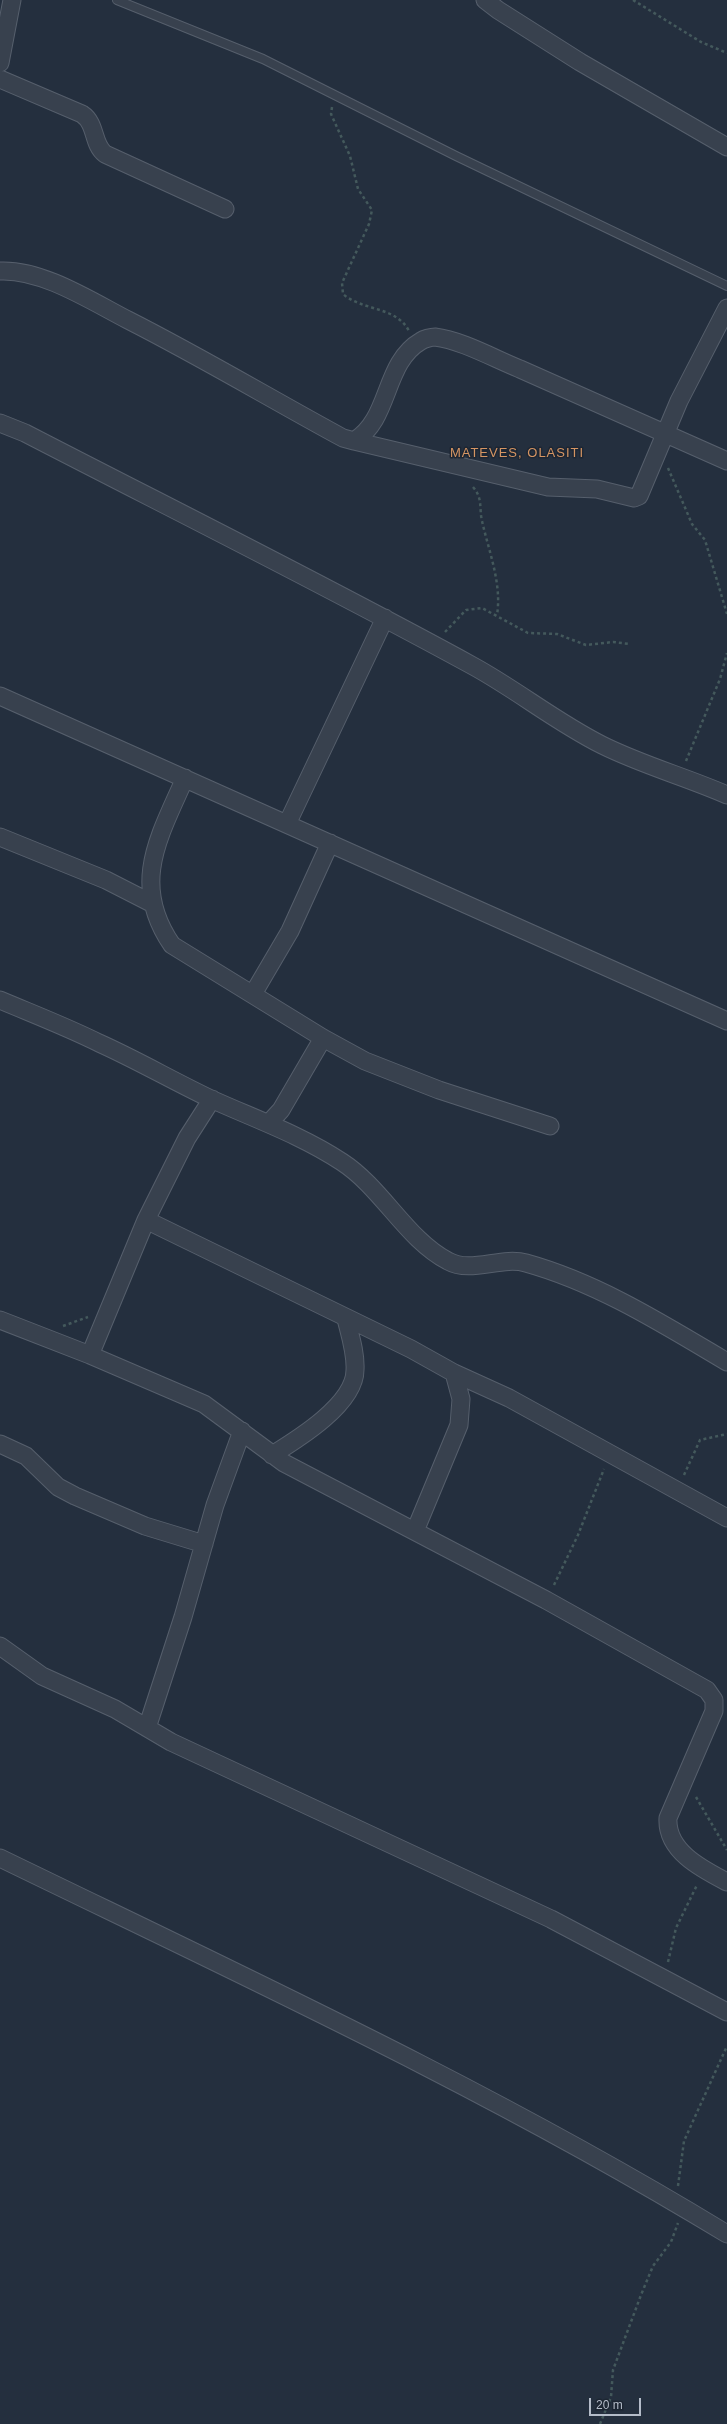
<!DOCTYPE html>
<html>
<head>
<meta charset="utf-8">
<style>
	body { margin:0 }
	#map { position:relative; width:727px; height:2424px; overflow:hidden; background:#242f3e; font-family:Helvetica,sans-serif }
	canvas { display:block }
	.scale { position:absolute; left:589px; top:2398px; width:52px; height:18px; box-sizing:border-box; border:2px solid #b4bcc9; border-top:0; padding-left:5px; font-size:12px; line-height:14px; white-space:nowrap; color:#b4bcc9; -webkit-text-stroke:3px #1d2633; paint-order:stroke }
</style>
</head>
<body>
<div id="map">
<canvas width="727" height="2424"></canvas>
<div class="scale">20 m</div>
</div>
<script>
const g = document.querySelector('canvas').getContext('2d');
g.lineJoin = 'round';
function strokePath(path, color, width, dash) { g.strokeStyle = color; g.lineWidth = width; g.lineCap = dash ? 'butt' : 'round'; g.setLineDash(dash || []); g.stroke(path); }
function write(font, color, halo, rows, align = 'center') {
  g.font = font + ' Helvetica,sans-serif'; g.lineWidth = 3; g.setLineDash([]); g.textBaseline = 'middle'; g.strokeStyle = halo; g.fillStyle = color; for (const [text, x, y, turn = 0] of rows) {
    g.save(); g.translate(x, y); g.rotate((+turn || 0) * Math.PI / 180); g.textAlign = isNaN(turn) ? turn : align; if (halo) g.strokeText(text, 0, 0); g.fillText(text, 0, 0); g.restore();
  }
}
const service = new Path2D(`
	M117 0 263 59 456 156 727 286`);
const minor = new Path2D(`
	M485 0 498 10 580 62 727 147
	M0 63 12 0
	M0 79 82 114C97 124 92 144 105 154L225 209
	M0 271C42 269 91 301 128 320 201 357 271 399 343 438L354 441C391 419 383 363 421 341 424 339 431 337 435 337 461 340 495 359 520 369 589 399 658 431 727 461
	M0 423 25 433C174 510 325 585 473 666 517 690 556 722 602 745 642 765 686 777 727 795
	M354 441 548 487 597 489 634 498 639 496 679 401 727 308
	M0 696 727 1021
	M185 778C159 837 130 884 172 945L323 1038 365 1061 439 1090 550 1126
	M287 824 385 618
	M0 837 106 880 153 904
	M253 994 290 931 330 843
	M0 1000C33 1014 67 1027 99 1043 137 1060 173 1081 211 1099 255 1119 301 1135 342 1162 382 1188 407 1240 448 1261 471 1274 501 1256 526 1263 598 1283 663 1324 727 1362
	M269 1123 281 1110 323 1038
	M146 1220 411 1349 454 1373 509 1398 727 1518
	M0 1320 90 1355 204 1404 284 1463 546 1600 707 1690 714 1700V1711L668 1818C666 1851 702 1869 727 1882
	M90 1355 146 1220 187 1138 212 1099
	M0 1444 26 1456 58 1487 75 1496 145 1526 204 1544
	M272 1455C298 1439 355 1404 355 1370 356 1353 350 1335 346 1319
	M415 1531 459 1425 461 1399 454 1373
	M0 1646 42 1676 115 1709 171 1742 551 1919 727 2012
	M147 1728 183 1617 215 1505 242 1431
	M0 1858C245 1977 494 2092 727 2234`);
strokePath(service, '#565f6c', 10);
strokePath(minor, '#565f6c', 19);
strokePath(new Path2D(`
	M633 0 701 42 727 53
	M332 107 331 114 350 156 358 189 372 210 369 224 342 283 343 294C362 311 396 306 409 331
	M668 468 692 524 705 540 727 614
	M473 487C483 498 479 509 482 521 489 552 502 584 497 615
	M445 632 466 610 482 608 528 633 557 634 586 645 613 642 629 644
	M686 761 720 679 727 653
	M63 1326 88 1317
	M684 1475 700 1440 727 1434
	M554 1585 578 1535 604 1469
	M696 1797 727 1850
	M668 1962 676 1928 697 1885
	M678 2186 684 2141 727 2046
	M600 2424 611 2397 613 2370 641 2295 653 2266 671 2242 678 2223`), '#44595c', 2.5, [3, 3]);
strokePath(service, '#38414e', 8);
strokePath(minor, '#38414e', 17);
g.letterSpacing = '1px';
write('13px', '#d59563', '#1d2633', [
	["MATEVES, OLASITI",517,453]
]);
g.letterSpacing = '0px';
</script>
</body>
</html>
